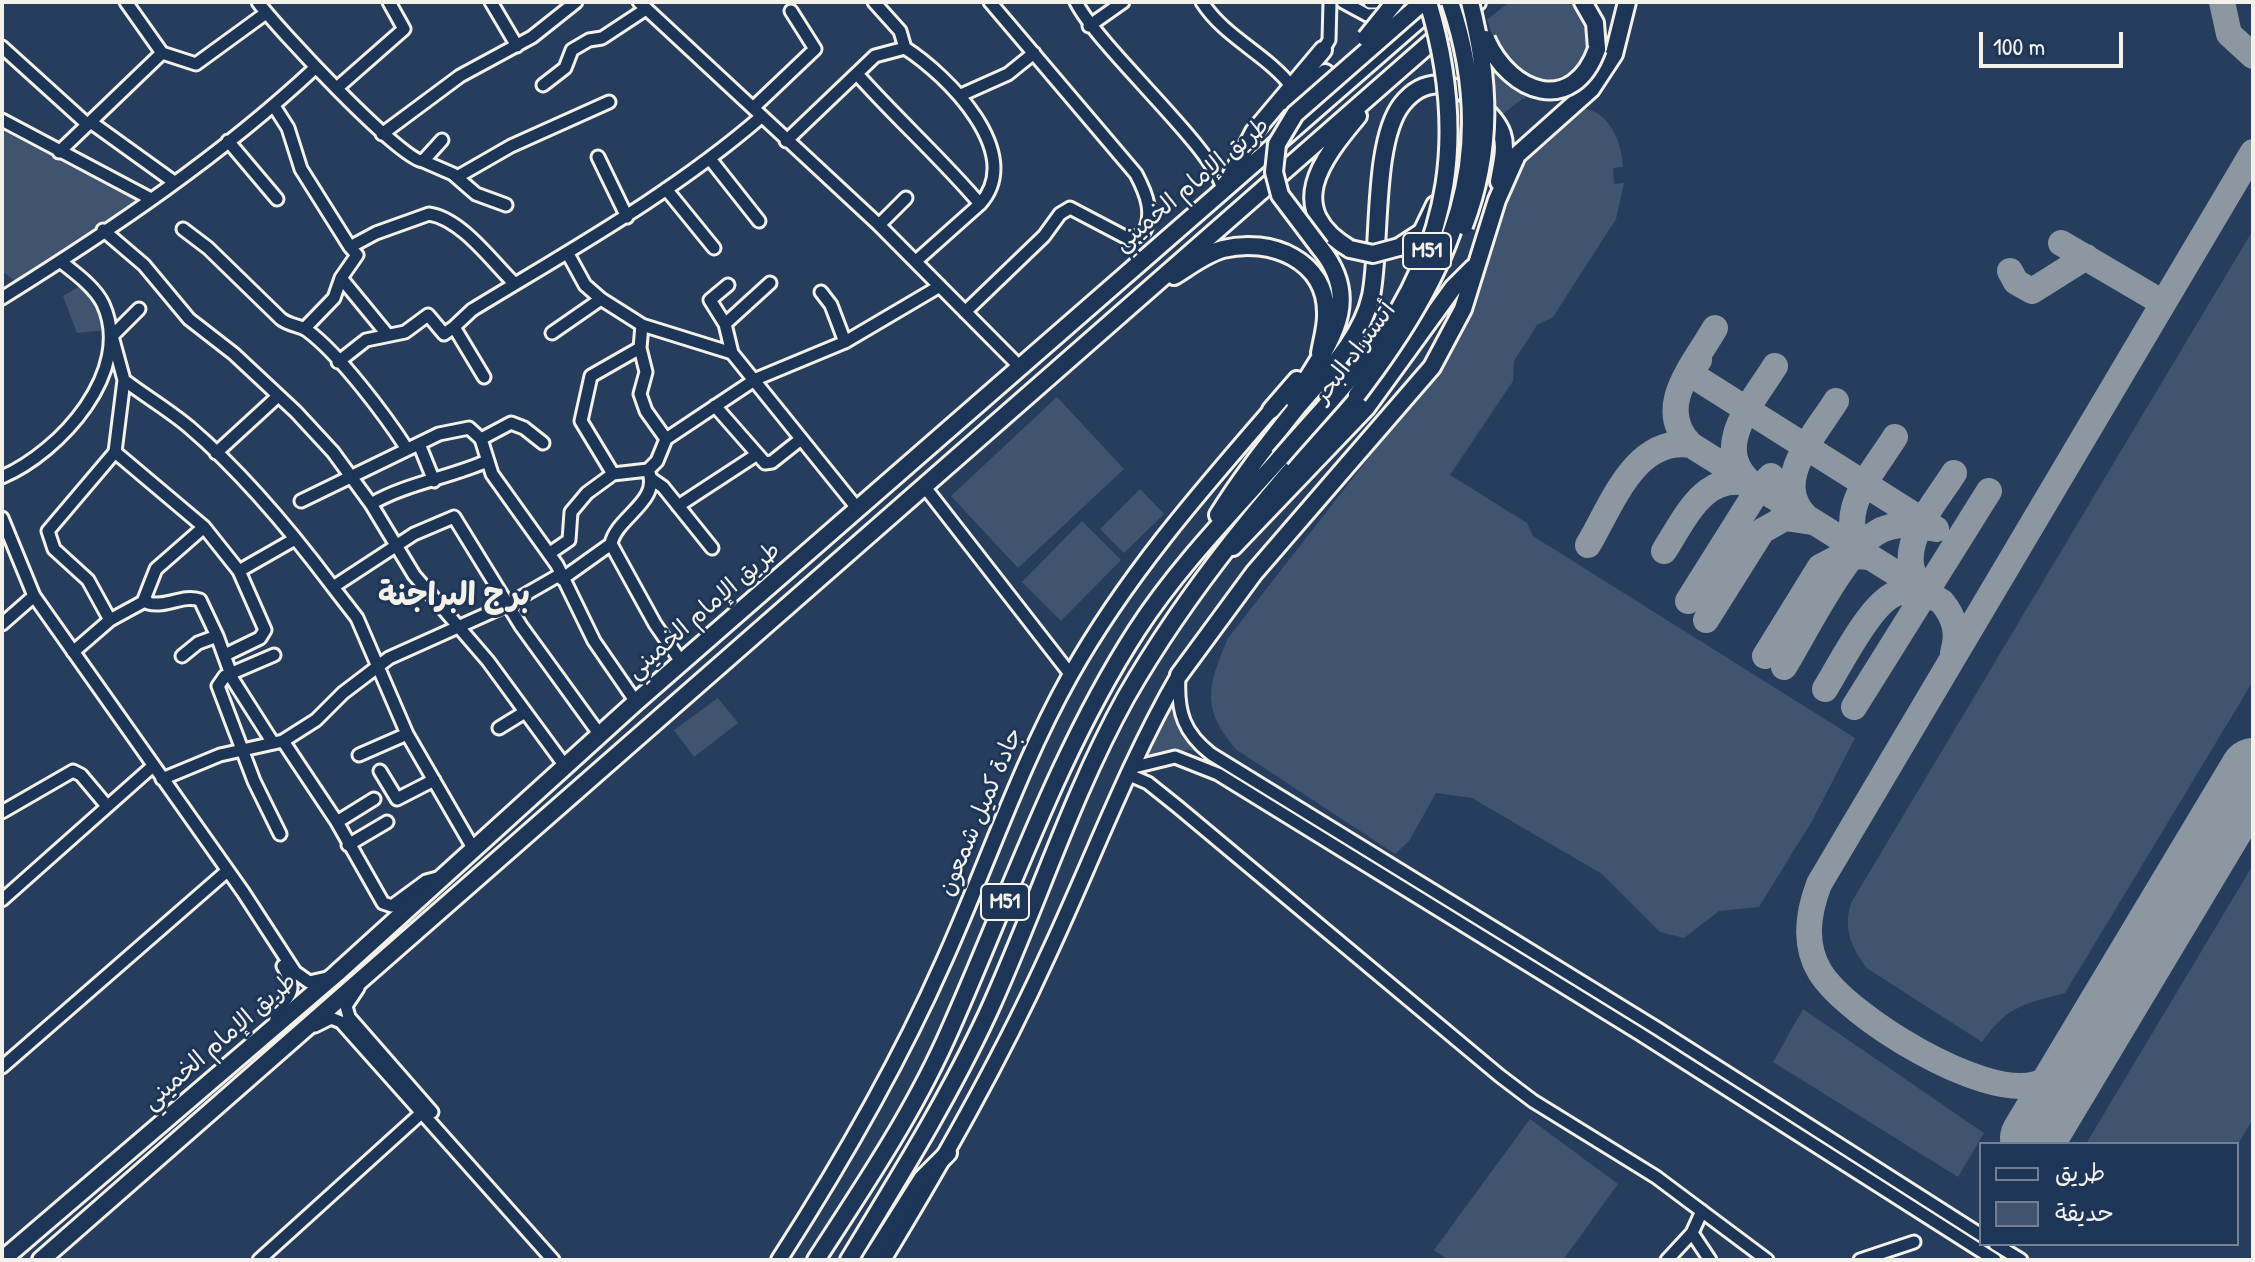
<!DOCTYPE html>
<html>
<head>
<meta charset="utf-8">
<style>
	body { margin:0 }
	#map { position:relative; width:2255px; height:1262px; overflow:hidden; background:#263d5d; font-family:"Patrick Hand","Playpen Sans Arabic",sans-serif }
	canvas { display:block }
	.frame { position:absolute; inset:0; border:4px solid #f4f1e8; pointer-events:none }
	.legend { position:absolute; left:1979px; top:1142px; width:260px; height:104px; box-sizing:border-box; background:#1d3557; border:2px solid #738091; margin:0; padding:10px 14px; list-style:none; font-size:24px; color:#f4f1e8 }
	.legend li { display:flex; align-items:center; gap:16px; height:40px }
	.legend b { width:40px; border:2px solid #738091 }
	.scale { position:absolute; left:1979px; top:32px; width:144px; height:36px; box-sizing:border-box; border:4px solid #f4f1e8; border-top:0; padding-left:10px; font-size:24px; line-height:28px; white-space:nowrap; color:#f4f1e8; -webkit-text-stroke:6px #1d3557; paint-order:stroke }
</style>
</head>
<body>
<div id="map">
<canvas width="2255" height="1262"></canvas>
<div class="frame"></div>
<ul class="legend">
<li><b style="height:10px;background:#1d3557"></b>طريق</li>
<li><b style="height:22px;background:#40546f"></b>حديقة</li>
</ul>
<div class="scale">100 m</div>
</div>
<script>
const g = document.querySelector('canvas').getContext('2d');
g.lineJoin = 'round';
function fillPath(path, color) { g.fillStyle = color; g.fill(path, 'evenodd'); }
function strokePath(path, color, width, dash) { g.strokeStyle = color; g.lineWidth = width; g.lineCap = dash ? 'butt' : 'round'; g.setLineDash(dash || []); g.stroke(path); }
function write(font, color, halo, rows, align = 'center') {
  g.font = font + ' "Patrick Hand","Playpen Sans Arabic",sans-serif'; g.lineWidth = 6; g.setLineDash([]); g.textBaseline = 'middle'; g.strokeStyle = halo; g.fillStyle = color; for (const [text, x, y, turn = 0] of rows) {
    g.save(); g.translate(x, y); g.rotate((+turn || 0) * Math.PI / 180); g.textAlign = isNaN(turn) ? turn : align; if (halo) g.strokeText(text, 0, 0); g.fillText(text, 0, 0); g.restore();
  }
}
fillPath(new Path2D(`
	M1509 2H1577C1618 44 1558 107 1513 69 1499 57 1493 36 1487 20Z
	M1491 64 1503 80 1533 95C1516 99 1510 112 1495 118Z
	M1586 109C1611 114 1622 144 1623 167L1613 168 1614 184 1624 183 1616 219 1553 317 1537 325 1514 361 1513 381 1450 475 1527 523 1533 536 1855 738 1812 821 1759 907 1719 911 1684 938 1660 932 1602 874 1472 798 1436 793 1409 841 1395 854 1237 750C1200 709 1208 685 1228 638L1452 351 1476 300 1501 206 1525 156 1574 112Z
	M2 122 142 197 15 281 2 271Z
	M2253 230V681L2065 993C2024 1004 2007 1006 1982 1042L1868 969C1851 949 1843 928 1851 903Z
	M82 285 97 300 106 330 77 333 63 296Z
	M1057 397 1124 469 1018 568 951 496Z
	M1140 489 1164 514 1124 553 1100 529Z
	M1082 521 1121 560 1061 621 1022 582Z
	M718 698 738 723 694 757 674 730Z
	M1174 700 1202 754 1190 750 1145 756Z
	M2253 865V1119L2237 1146 2086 1144Z
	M1803 1009 1984 1133 1958 1177 1773 1062Z
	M1530 1119 1618 1184 1563 1260H1448L1434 1250Z`), '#40546f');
strokePath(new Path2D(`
	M2222 2 2229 34 2253 56
	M2061 243 2163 303
	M2010 271 2016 282 2032 291 2086 257
	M1715 328C1694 365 1653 408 1691 445L1942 602C1955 618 1959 633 1953 653
	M1699 360 1689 373 1936 529
	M1588 545C1612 505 1635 436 1691 445
	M1664 551C1686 517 1704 471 1752 484 1709 448 1753 402 1775 366
	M1688 601 1759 488 1771 476
	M1706 620 1762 531 1785 518 1812 522C1766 486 1813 438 1836 401
	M1765 656 1820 567 1843 555 1869 557C1828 519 1872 474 1895 437
	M1784 667C1805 633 1844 553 1876 533 1892 523 1913 524 1931 528
	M1825 689C1840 665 1870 604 1895 594 1906 589 1915 591 1926 592 1887 555 1932 508 1954 473
	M1854 707 1989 491
	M2114 1002C2093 1035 2075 1073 2036 1084 1983 1100 1848 1017 1820 972 1803 944 1808 913 1819 884L2253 152`), '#8d97a2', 26);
strokePath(new Path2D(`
	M2033 1138 2253 771`), '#8d97a2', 66);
const minor = new Path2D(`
	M126 2 162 53 196 64 266 13
	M258 2C275 26 403 163 423 161L442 140
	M491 2 517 46
	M639 2 879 225 1019 366
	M874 2 900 31 905 48
	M1076 2C1102 52 1217 150 1223 191
	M1202 2C1225 38 1267 54 1292 87
	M1343 2 1367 15 1386 14
	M1370 2H1378
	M1089 26 1123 2
	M2 47 87 124
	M1323 50 1329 40 1330 2
	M857 74C897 119 941 158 980 204
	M543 85 565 68 572 50 589 40 602 38 646 9
	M338 87 404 29 389 2
	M961 95 1008 74 1034 53
	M274 106 288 128 301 169 350 247 376 233 429 214C462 219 492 262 515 284
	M753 108 815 49 791 11
	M2 120 151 199
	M92 123 174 182
	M382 134 460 76 532 37 576 2
	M228 141 277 199
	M786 141 875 56 905 48C947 75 1026 153 980 204L916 261
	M59 152 162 53
	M598 157 627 217
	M710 159 759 221
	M423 161 453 174 476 194 506 205
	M457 177 511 146 609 102
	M666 189 714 248
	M879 225 906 198
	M183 229 208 248 281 319C290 326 300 325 308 331 340 355 385 415 407 449
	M103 230 144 265 189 319 234 354 296 412 333 452 371 504 414 575 488 661 565 766
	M568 254 585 285 601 299 642 325 732 353 857 508
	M341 278 387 334
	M821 292 831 305 845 342
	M2 298C111 230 221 156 315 68
	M965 312 1044 236 1060 214 1070 208 1129 239 1143 234C1155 214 1146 193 1136 174L990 2
	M725 324 710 300 728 285
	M642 325 640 348 646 372 640 394 646 411 666 439
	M454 327 472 310C572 249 673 193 761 117
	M305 328 334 298 341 278 357 255 350 247
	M552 333 601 299
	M732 353 725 324 770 283
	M338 362 366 340 405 332 428 315 444 334 454 327 484 377
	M124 380C145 396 169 410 189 427 243 473 291 531 333 587
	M715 406 765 463 772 462 801 439
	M481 439 511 423 524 428 543 443
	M419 444 434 481
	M115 452 204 527 239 571 295 539
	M216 453 277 397
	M613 474 581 421 591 376 640 348
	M2 477C60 452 134 371 103 304 95 287 75 273 60 261
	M653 480 663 487 712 548
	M924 486 1071 675
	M301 501 439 434 469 428 481 439 492 474 557 565 594 641 636 702
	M371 504C407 483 449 478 487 461
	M678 506 756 455
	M2 518 34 596 243 892 295 972 309 982 327 978
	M550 553 569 540 571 512 587 493 613 474 648 470
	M562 579 611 544
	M145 598 148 603C167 608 182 594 200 600L217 636
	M110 620 88 580 54 549 48 531 115 452 124 380 112 336 139 309
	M2 624 34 596
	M73 652 110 620 143 602 156 569 204 527
	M225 655 260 638 265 630 239 571
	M274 655 225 676 218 686 254 781 280 834
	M182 656 198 643 217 636 233 680 273 743
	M682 663 655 624 611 544C616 517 662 501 648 470L657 461 666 439 756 379 845 342 940 286
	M1179 678C1177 712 1184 733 1211 754L1658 1029 1981 1235
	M499 728 525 712
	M283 741 337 822 383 903 392 906 426 881 441 877
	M359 755 407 734
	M1130 768 1175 757 1218 774 1640 1034 1995 1260
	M380 771 397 799 434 780
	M1127 774 1148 783 1178 807 1500 1076 1533 1101 1656 1177 1767 1260
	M162 779 220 755 283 741 316 720 343 693 389 658 507 605 561 574
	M2 812 73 771 81 775 107 806
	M337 822 374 799
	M348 845 387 822
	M473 848 407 734 357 618 333 587 414 534 454 517 521 626 600 735
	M2 900 153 766
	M358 988 346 1006 349 1017 432 1112
	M276 1026C272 996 306 1003 283 966
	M315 1026 331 1018 341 1022 553 1260
	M2 1067 226 872
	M1692 1233 1710 1260
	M1995 1244 2021 1260
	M259 1260 427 1108
	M1667 1260 1692 1233 1702 1211
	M1860 1260 1914 1242`);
const major = new Path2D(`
	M779 1260C840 1165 897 1067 943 963 986 868 1019 767 1070 676 1125 578 1198 494 1271 410
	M883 1260C943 1161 1000 1061 1048 955 1092 861 1127 765 1179 675`);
const highway = new Path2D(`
	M1583 2 1595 23 1597 49
	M1290 103 1325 73
	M1227 184 1254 132 1323 50
	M1399 247 1422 232 1435 205
	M1350 249C1283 209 1321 160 1358 116
	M1174 276C1189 267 1205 254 1223 249 1270 237 1328 260 1326 316 1326 328 1322 341 1320 353
	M1294 400C1324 348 1367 305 1320 248
	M1271 410 1297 380
	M1218 515C1240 479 1268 444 1294 411 1322 377 1361 341 1371 296 1381 247 1372 142 1402 104 1426 74 1456 82 1480 105 1488 113 1498 122 1502 134 1507 148 1501 168 1499 182
	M1233 547 1366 408 1453 288 1473 268
	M1179 675 1254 573 1432 367 1463 309 1497 200 1517 155 1591 89 1614 54 1627 2
	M2 1260 336 974 636 702 1439 2
	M41 1260 1477 2
	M816 1260C862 1189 910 1118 945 1041 1006 906 1056 755 1137 630 1177 568 1231 513 1280 458
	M849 1260C898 1179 948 1099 988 1013 1036 908 1070 798 1126 697 1190 585 1271 491 1357 395
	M871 1260 922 1179 948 1153`);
strokePath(minor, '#f4f1e8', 17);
strokePath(major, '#f4f1e8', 20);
strokePath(highway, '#f4f1e8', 22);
strokePath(minor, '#1d3557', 11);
strokePath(major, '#1d3557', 14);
strokePath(highway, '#1d3557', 16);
const highwayBridge = new Path2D(`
	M1366 38 1395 2
	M1486 39C1510 94 1573 116 1597 49
	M1464 226C1493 150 1490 80 1470 2
	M1320 248 1280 195 1274 172 1277 144 1295 114 1423 2
	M1350 249 1373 254 1399 247
	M1357 395C1451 272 1503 158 1450 2
	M1280 458C1310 423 1343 389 1371 352 1452 242 1467 131 1428 2`);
strokePath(highwayBridge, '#f4f1e8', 22, []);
strokePath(highwayBridge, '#1d3557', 16);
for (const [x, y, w] of [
	[1427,251,48],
	[1005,902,48]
]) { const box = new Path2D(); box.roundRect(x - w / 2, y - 18, w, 36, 6); g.fillStyle = '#1d3557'; g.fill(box); strokePath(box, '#f4f1e8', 2); }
write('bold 22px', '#f4f1e8', null, [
	["M51",1427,251],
	["M51",1005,902]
]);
write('24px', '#f4f1e8', '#1d3557', [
	["طريق الإمام الخميني",1192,185,-40],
	["أتستراد البحر",1355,353,-53],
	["طريق الإمام الخميني",704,611,-41],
	["جادة كميل شمعون",981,812,-67],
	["طريق الإمام الخميني",220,1042,-41]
]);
write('bold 32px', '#f4f1e8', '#1d3557', [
	["برج البراجنة",454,596]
]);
</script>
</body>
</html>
